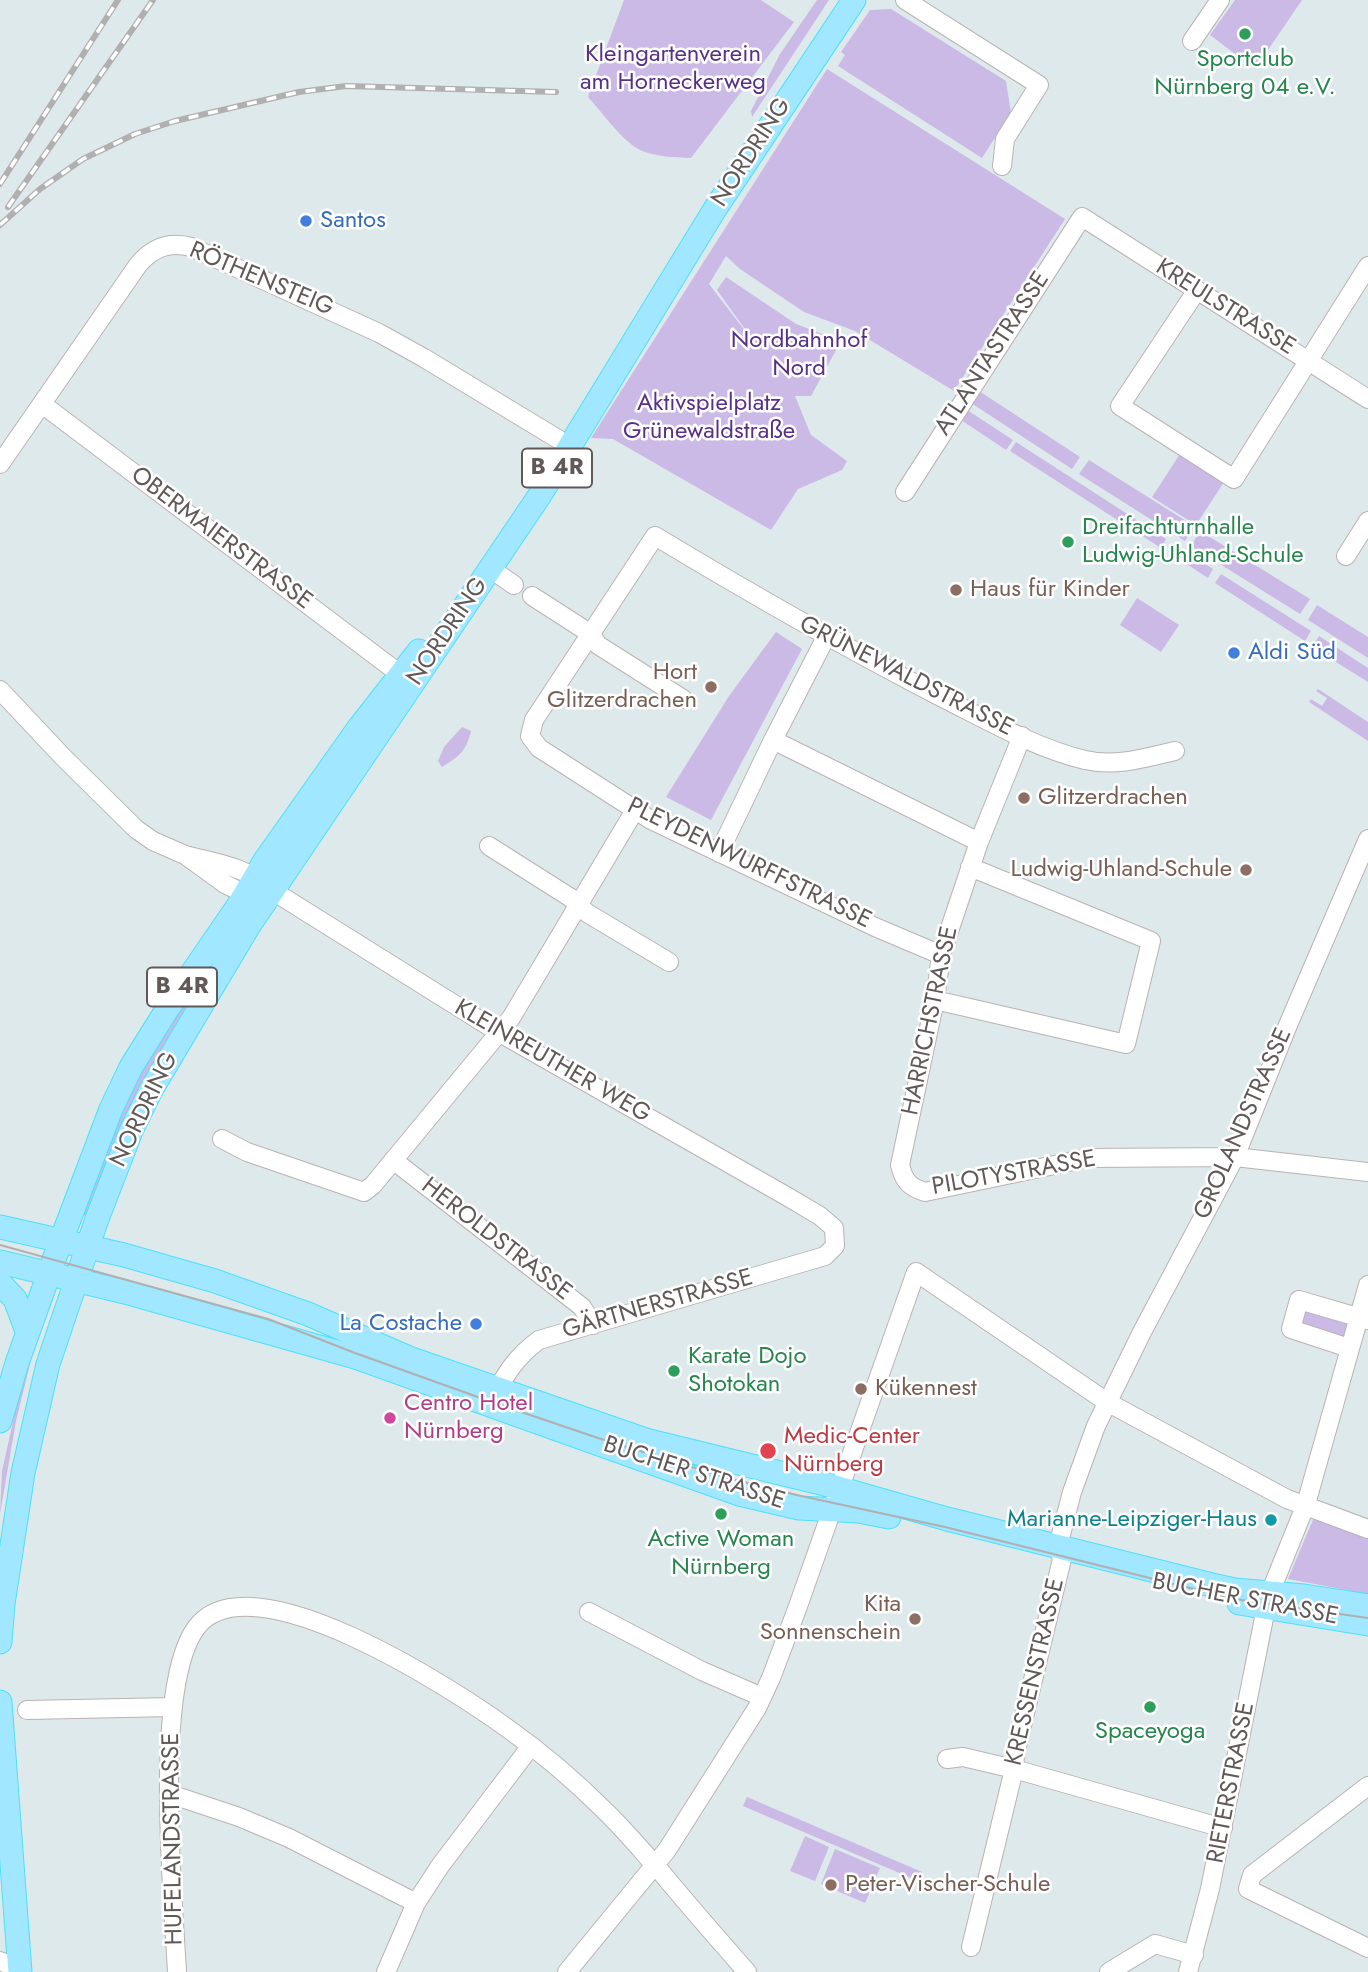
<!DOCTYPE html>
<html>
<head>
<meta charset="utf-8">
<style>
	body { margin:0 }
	canvas { display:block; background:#dee9ec }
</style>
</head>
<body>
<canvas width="1368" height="1972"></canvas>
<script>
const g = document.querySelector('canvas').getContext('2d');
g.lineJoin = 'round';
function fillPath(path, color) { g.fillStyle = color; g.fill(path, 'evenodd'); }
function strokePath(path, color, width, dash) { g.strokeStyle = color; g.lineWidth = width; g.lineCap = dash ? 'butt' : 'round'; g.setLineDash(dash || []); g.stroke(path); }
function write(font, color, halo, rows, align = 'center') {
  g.font = font + ' Jost,sans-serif'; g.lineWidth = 5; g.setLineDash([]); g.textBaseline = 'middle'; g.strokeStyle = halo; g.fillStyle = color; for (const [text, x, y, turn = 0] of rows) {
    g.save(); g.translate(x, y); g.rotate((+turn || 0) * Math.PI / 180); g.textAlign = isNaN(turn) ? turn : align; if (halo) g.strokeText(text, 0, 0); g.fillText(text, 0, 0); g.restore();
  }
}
fillPath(new Path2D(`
	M624 0H761L794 22 691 158C674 157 655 157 640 150 622 141 602 112 588 97Z
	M817 0H829L752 117 751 111 780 54Z
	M1235 0H1302L1255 69 1210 35Z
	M891 9 1006 81 1011 113 982 158 838 66 845 55 841 52 870 10Z
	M827 69 1065 219 954 391 855 331 804 312 740 269 726 256 709 284 759 349 717 290 726 277 796 324 841 341 811 396H795L811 435 847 461 842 470 798 489 771 530 613 439 591 438Z
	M976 389 1080 457 1072 469 968 401Z
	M964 408 1013 440 1006 450 958 418Z
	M1016 442 1166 539 1161 548 1010 451Z
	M1180 454 1224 482 1196 525 1152 497Z
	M1089 460 1194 526 1185 541 1079 474Z
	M1200 531 1310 599 1300 614 1191 546Z
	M1174 544 1213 569 1208 578 1168 552Z
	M1221 574 1311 631 1305 641 1215 583Z
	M1137 598 1179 625 1161 652 1120 625Z
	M1317 605 1368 637V658L1308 620Z
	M776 632 802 649 711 820 666 797 729 696Z
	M1319 636 1368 668V682L1312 647Z
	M1318 689 1368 722V741L1309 702 1311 699 1322 706 1327 698 1316 691Z
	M462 727 471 731C466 751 460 756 442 767L438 761 444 747Z
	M229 939 151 1066 92 1218 83 1215 127 1101 146 1058Z
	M1307 1308 1351 1319 1343 1342 1301 1326Z
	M27 1359 31 1360 16 1421 0 1514 2 1471Z
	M1315 1515 1368 1533V1594L1288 1579Z
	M747 1797 922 1872 918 1881 743 1806Z
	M805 1836 829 1847 815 1881 790 1871Z
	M835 1849 880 1868 865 1903 821 1884Z`), '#cbb9e6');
const minor = new Path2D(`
	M905 0 1039 85 1005 139 1002 166
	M1192 41 1220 0
	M1197 290 1120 406 1234 479 1368 266
	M42 404 400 674
	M0 464 138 265C152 248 169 241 191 247L379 333 424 358 558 439
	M905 492 1082 217 1368 399
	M1346 556 1368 521
	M491 569 514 585
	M532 596 591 634 598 645 683 699
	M0 690 63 757 136 829 153 841 185 855 225 884 245 894H255
	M1022 736 979 842 941 955 935 1000 900 1165C904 1181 909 1187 925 1192L1088 1158 1235 1157 1368 1172
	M773 740 979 842
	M489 846 571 898 587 913 669 962
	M719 853 773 740 826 637
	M185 855C219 864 246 866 273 891L500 1033 788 1197 820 1216 834 1228 835 1246 825 1256 539 1340C517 1356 505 1374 494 1397
	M941 955 875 927 651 820 539 748 530 736 534 720 655 536C748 592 842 646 939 696 985 719 1035 748 1085 760 1116 767 1145 758 1175 751
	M935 1000 1126 1044 1151 941 970 867
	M222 1139 247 1152 364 1192 373 1185 511 1018 635 810
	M393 1160 582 1307 593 1325
	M1349 1348 1291 1329 1299 1300 1368 1320
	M589 1612 702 1671 762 1697
	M27 1710 173 1707
	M947 1759 963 1757 1014 1769 1223 1828
	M1368 1786 1252 1875 1248 1889 1368 1948
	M170 1794 239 1817 289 1838 416 1903
	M971 1947 1014 1769 1015 1755 1062 1559 1058 1546 1072 1492 1096 1426 1142 1332 1235 1157 1288 1025 1368 839
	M0 1961 20 1969
	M177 1972C173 1896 153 1687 196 1628 249 1555 456 1691 507 1728 541 1752 575 1781 604 1810 625 1830 642 1851 661 1872 689 1906 718 1939 747 1972
	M386 1972 416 1903 440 1866 531 1746
	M567 1972 667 1850 757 1708 771 1678 797 1609 916 1272 1107 1402 1287 1499 1368 1529
	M1109 1972 1155 1944 1194 1955
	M1188 1972 1210 1889 1268 1598 1306 1504 1368 1285`);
const major = new Path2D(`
	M0 1227 124 1255 215 1281 308 1314 409 1358 649 1441 821 1483 947 1519 1212 1585 1235 1590 1304 1596 1368 1606
	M0 1262 125 1292 355 1357 739 1494 799 1508 858 1511 889 1517
	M0 1283 15 1299 27 1331
	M0 1421 17 1363 56 1254 111 1109 131 1067 168 1008 238 906 264 862 358 729 419 651
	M1239 1603 1368 1624
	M0 1642 3 1604 23 1473 48 1364 97 1219 131 1131 151 1090 248 927 540 495 715 209 854 0
	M0 1702 20 1972`);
strokePath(minor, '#bbb2b2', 20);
strokePath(major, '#4be1f9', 25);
strokePath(minor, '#fff', 18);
strokePath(major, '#a0e7ff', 23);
strokePath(new Path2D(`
	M0 1245 268 1319 355 1353 489 1401 598 1438 724 1477 801 1496 945 1527 1234 1599 1368 1618`), '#b1afaf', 2);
const rail = new Path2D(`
	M0 184 118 0
	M8 207 153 0
	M0 225 40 189 83 159 135 134 175 121 299 92 346 86 556 92`);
strokePath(rail, '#b1afaf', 6);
strokePath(rail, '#fff', 3.5, [10]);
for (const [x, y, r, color] of [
	[1245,34,7,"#2e9e5b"],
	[306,221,7,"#3f7fe0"],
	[1068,542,7,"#2e9e5b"],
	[956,590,7,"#8d6e63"],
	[1234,653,7,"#3f7fe0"],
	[711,687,7,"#8d6e63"],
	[1024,798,7,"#8d6e63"],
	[1246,870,7,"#8d6e63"],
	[476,1324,7,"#3f7fe0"],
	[674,1371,7,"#2e9e5b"],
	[861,1389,7,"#8d6e63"],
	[390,1418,7,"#d1479c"],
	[768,1451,9,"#e0444e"],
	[721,1514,7,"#2e9e5b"],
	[1271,1520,7,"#0f9aa8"],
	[915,1619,7,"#8d6e63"],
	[1150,1707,7,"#2e9e5b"],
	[831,1885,7,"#8d6e63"]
]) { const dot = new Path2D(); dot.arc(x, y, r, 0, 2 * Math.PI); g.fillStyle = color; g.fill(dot); strokePath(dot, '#fff', 2.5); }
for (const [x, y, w] of [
	[557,468,70],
	[182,987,70]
]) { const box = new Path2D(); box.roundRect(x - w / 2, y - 19.5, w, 39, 5); g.fillStyle = '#fff'; g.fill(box); strokePath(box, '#615858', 2); }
write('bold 23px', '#615858', null, [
	["B 4R",557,468],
	["B 4R",182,987]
]);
write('24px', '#583087', '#fff', [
	["Kleingartenverein",673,55],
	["am Horneckerweg",673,83],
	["Nordbahnhof",799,341],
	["Nord",799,369],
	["Aktivspielplatz",709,404],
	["Grünewaldstraße",709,432]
]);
write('24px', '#27864d', '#fff', [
	["Sportclub",1245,60],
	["Nürnberg 04 e.V.",1245,88],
	["Dreifachturnhalle",1082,528,"left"],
	["Ludwig-Uhland-Schule",1082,556,"left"],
	["Karate Dojo",688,1357,"left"],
	["Shotokan",688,1385,"left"],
	["Active Woman",721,1540],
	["Nürnberg",721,1568],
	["Spaceyoga",1150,1732]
]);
write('24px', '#615858', '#fff', [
	["NORDRING",752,153,-57],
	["RÖTHENSTEIG",261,280,23],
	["KREULSTRASSE",1225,308,32],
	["ATLANTASTRASSE",993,354,-57],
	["OBERMAIERSTRASSE",221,539,37],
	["NORDRING",448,632,-56],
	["GRÜNEWALDSTRASSE",906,677,27],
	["PLEYDENWURFFSTRASSE",749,864,26],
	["HARRICHSTRASSE",931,1021,-78],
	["KLEINREUTHER WEG",552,1062,30],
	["NORDRING",145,1110,-64],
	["GROLANDSTRASSE",1244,1124,-66],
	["PILOTYSTRASSE",1014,1174,-10],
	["HEROLDSTRASSE",496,1240,38],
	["GÄRTNERSTRASSE",658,1305,-16],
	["BUCHER STRASSE",694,1474,18],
	["BUCHER STRASSE",1245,1600,11],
	["KRESSENSTRASSE",1036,1672,-77],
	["RIETERSTRASSE",1232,1783,-79],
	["HUFELANDSTRASSE",174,1839,-91]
]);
write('24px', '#366cbe', '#fff', [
	["Santos",320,221],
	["Aldi Süd",1248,653],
	["La Costache",462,1324,"right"]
], 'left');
write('24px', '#785e54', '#fff', [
	["Haus für Kinder",970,590],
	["Hort",697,673,"right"],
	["Glitzerdrachen",697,701,"right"],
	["Glitzerdrachen",1038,798],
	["Ludwig-Uhland-Schule",1232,870,"right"],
	["Kükennest",875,1389],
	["Kita",901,1605,"right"],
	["Sonnenschein",901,1633,"right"],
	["Peter-Vischer-Schule",845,1885]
], 'left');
write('24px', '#b23c85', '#fff', [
	["Centro Hotel",404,1404],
	["Nürnberg",404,1432]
], 'left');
write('24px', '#be3a42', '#fff', [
	["Medic-Center",784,1437],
	["Nürnberg",784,1465]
], 'left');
write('24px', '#0d838f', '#fff', [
	["Marianne-Leipziger-Haus",1257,1520]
], 'right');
</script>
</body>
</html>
